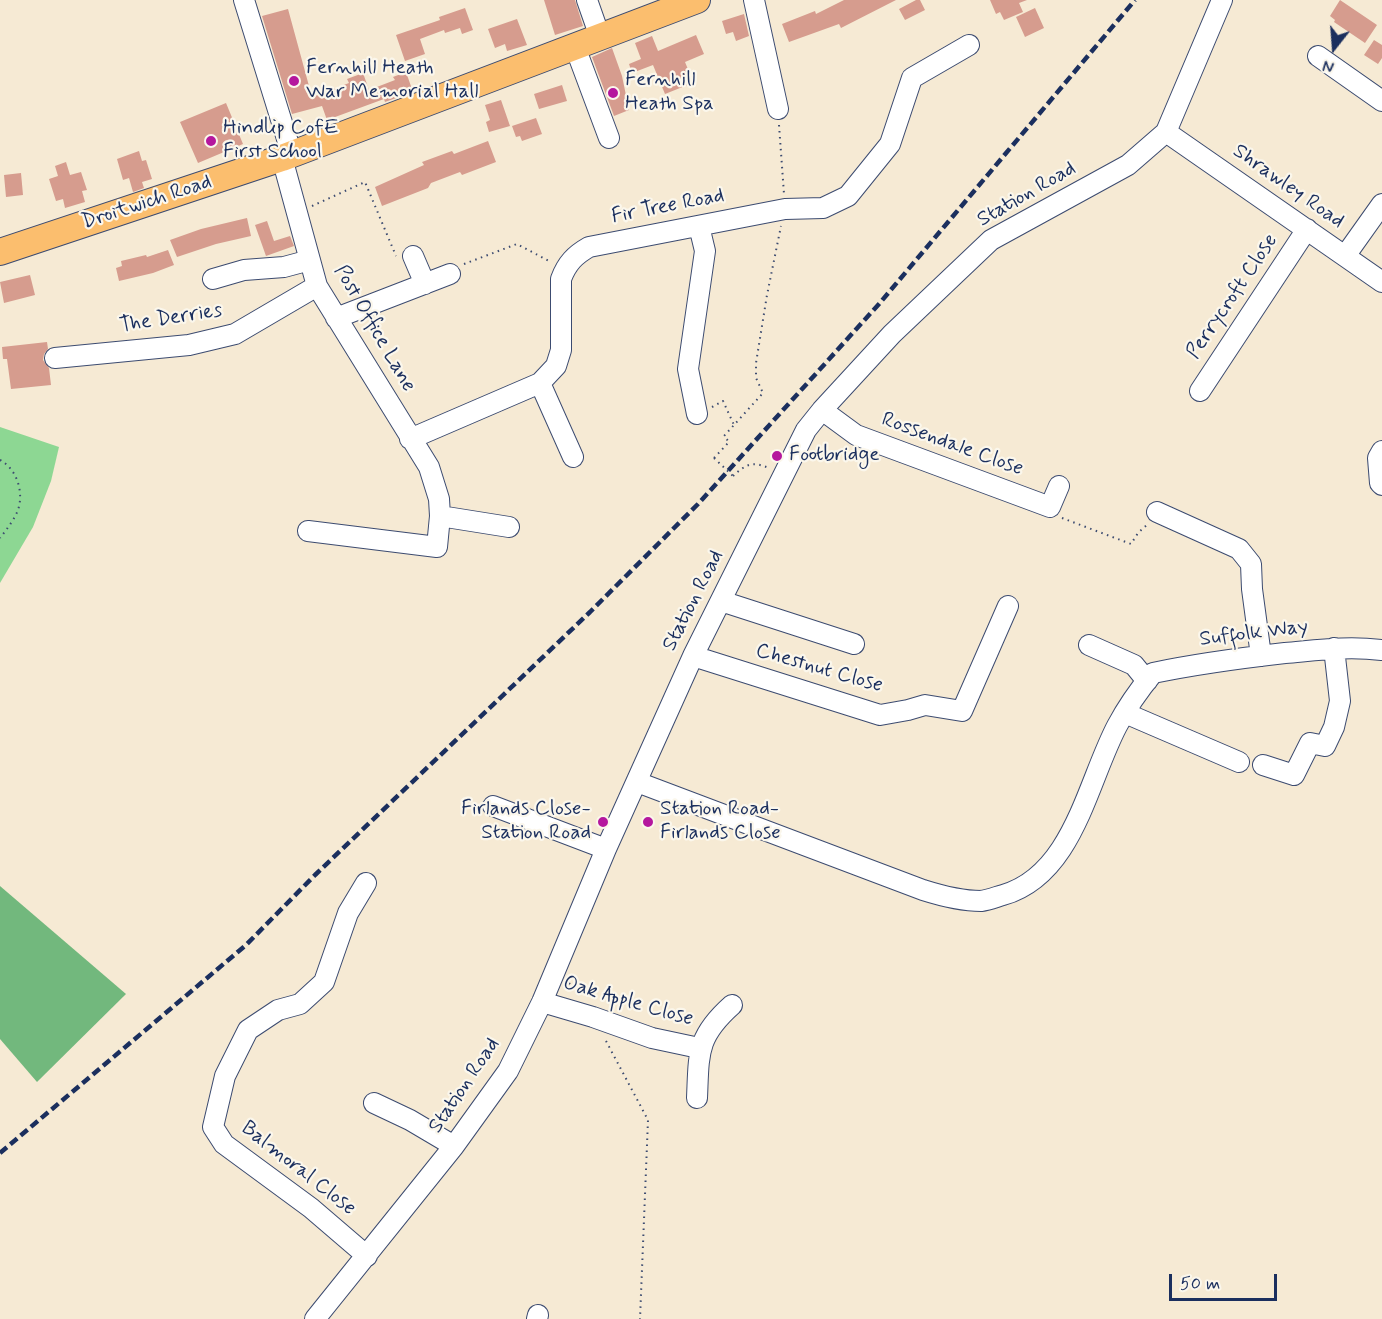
<!DOCTYPE html>
<html>
<head>
<meta charset="utf-8">
<style>
	body { margin:0 }
	#map { position:relative; width:1382px; height:1319px; overflow:hidden; background:#f6ead4; font-family:Mynerve,sans-serif }
	canvas { display:block }
	.north { position:absolute; left:1304px; top:18px; width:60px; height:60px; -webkit-text-stroke:4px #fbf7ec; paint-order:stroke; rotate:197deg; font-size:16px; font-weight:700; line-height:24px; text-align:center; color:#1b2f5e }
	.north::after { content:''; display:block; margin:auto; width:21px; height:27px; background:#1b2f5e; clip-path:polygon(50% 0,100% 100%,50% 72%,0 100%) }
	.scale { position:absolute; left:1169px; top:1274px; width:108px; height:27px; box-sizing:border-box; border:3px solid #1b2f5e; border-top:0; padding-left:8px; font-size:18px; line-height:21px; white-space:nowrap; color:#1b2f5e; -webkit-text-stroke:4px #fbf7ec; paint-order:stroke }
</style>
</head>
<body>
<div id="map">
<canvas width="1382" height="1319"></canvas>
<div class="north">N</div>
<div class="scale">50 m</div>
</div>
<script>
const g = document.querySelector('canvas').getContext('2d');
g.lineJoin = 'round';
function fillPath(path, color) { g.fillStyle = color; g.fill(path, 'evenodd'); }
function strokePath(path, color, width, dash) { g.strokeStyle = color; g.lineWidth = width; g.lineCap = dash ? 'butt' : 'round'; g.setLineDash(dash || []); g.stroke(path); }
function write(font, color, halo, rows, align = 'center') {
  g.font = font + ' Mynerve,sans-serif'; g.lineWidth = 4.5; g.setLineDash([]); g.textBaseline = 'middle'; g.strokeStyle = halo; g.fillStyle = color; for (const [text, x, y, turn = 0] of rows) {
    g.save(); g.translate(x, y); g.rotate((+turn || 0) * Math.PI / 180); g.textAlign = isNaN(turn) ? turn : align; if (halo) g.strokeText(text, 0, 0); g.fillText(text, 0, 0); g.restore();
  }
}
fillPath(new Path2D(`
	M0 427 59 447 51 481 33 527 0 583Z`), '#8dd793');
fillPath(new Path2D(`
	M0 886 126 994 37 1082 0 1039Z`), '#72b87d');
fillPath(new Path2D(`
	M544 0H575L583 26 555 35Z
	M844 0H896L841 28 839 24 789 42 782 24 815 11 816 14Z
	M916 0H920L925 10 905 20 899 9Z
	M990 0H1027L1019 3 1023 12 1004 20 1000 12 996 14Z
	M1340 0 1377 25 1365 43 1334 22 1335 20 1330 16Z
	M465 8 473 30 462 34 460 28 445 33 444 30 420 39 425 54 405 61 396 35 440 20 439 17Z
	M1035 8 1044 28 1025 37 1016 17Z
	M288 9 312 97 349 83 347 79 363 73 369 90 395 80 393 77 406 72 413 92 385 102 384 99 327 120 322 106 292 114 262 16Z
	M744 14 749 36 736 41 733 32 726 34 722 21Z
	M517 19 527 45 507 51 505 44 495 48 488 29Z
	M696 35 704 54 685 62 692 79 689 80 690 84 665 94 653 65 632 73 629 64 641 59 635 43 652 36 658 51Z
	M1374 40 1382 45V58L1378 64 1364 55Z
	M612 48 622 76 629 110 614 116 592 57Z
	M562 85 567 101 539 109 534 94Z
	M501 100 510 126 489 132 486 122 490 120 485 105Z
	M226 103 243 144 198 163 180 122Z
	M536 118 542 134 522 141 520 136 516 137 512 126Z
	M488 141 496 162 462 175 460 172 431 183 428 188 382 206 375 187 424 165 422 162 452 151 454 154Z
	M139 151 142 161 146 160 152 179 142 182 144 188 133 192 129 178 123 180 117 159Z
	M66 162 70 175 81 172 87 190 82 191 85 202 65 208 63 199 56 201 49 179 58 176 55 166Z
	M21 173 23 195 6 197 4 175Z
	M247 218 251 236 216 244 177 257 170 240 201 229Z
	M267 221 274 241 290 236 294 246 266 256 255 225Z
	M168 250 174 265 153 273 119 281 116 268 122 266 121 261 146 255 147 257Z
	M30 275 35 295 4 303 0 282Z
	M47 342 48 349 44 354 43 360 49 368 51 385 11 389 7 359H3L2 347Z`), '#d69c8e');
const minor = new Path2D(`
	M244 0 292 155
	M587 0 600 37
	M754 0 778 109
	M575 47 609 138
	M1318 56 1382 101
	M1166 132 1382 282
	M282 158 317 286 429 467 439 499 440 516
	M413 256 425 284
	M1345 256 1382 204
	M213 279 244 270 284 267 310 260
	M336 318 450 274
	M55 358 189 345 235 334 317 286
	M540 383 573 457
	M1200 391 1307 229
	M822 410 856 435 1050 507 1059 486
	M697 414 688 369 705 251 699 226
	M410 439 540 383 556 366 561 350V279C567 263 575 255 589 247L785 209 823 208 848 196 890 144 912 78 969 45
	M1382 451 1378 458 1380 483 1382 485
	M1157 512 1239 549 1251 564 1252 589 1261 656
	M308 531 437 547 440 516 509 527
	M721 601 854 644
	M1089 645 1134 665 1147 681
	M693 656 880 715 908 710 925 705 962 711 1008 606
	M1125 713 1239 762
	M1263 765 1294 775 1310 743 1325 746 1334 727 1340 701 1334 648
	M637 782 923 890C942 896 961 901 981 901 988 900 996 897 1003 895 1073 875 1087 783 1117 726 1127 707 1139 690 1153 673 1196 664 1241 658 1285 653 1320 650 1347 646 1382 650
	M493 806 606 849
	M366 883 348 913 324 982 300 1004 278 1010 248 1030 225 1076 213 1127 224 1144 311 1208 367 1256
	M542 1002 593 1017 652 1038 699 1048
	M697 1098C699 1054 696 1037 732 1005
	M374 1103 410 1120 454 1146
	M315 1319 454 1146 508 1071 542 1002 606 849 693 656 806 430 822 410 892 334 991 240 1128 165 1166 132 1222 0
	M537 1319 538 1315`);
const major = new Path2D(`
	M0 252 282 158 697 0`);
strokePath(minor, '#3c4b70', 22);
strokePath(major, '#3c4b70', 28);
strokePath(new Path2D(`
	M779 125 784 194
	M312 206 365 182 396 256
	M464 264 517 244 549 261
	M712 407 723 401 734 425
	M714 458 729 442 724 436 763 393 756 378V363L767 295 781 226
	M0 460C17 469 24 492 18 510 14 520 7 529 0 538
	M733 476C746 464 752 461 769 468
	M1062 518 1131 544 1138 533 1148 524
	M569 983 579 995
	M606 1041 648 1120 640 1319`), '#3c4b70', 2, [1.5, 4.5]);
strokePath(minor, '#fff', 20);
strokePath(major, '#fbbe6e', 26);
strokePath(new Path2D(`
	M0 1153 246 945 315 875 590 612 698 504 879 304 1135 0`), '#1b2f5e', 4.5, [9, 4.5]);
strokePath(new Path2D(`
	M714 458 733 476`), '#3c4b70', 2, [1.5, 4.5]);
for (const [x, y, r, color] of [
	[294,81,6,"#b5179e"],
	[613,93,6,"#b5179e"],
	[211,141,6,"#b5179e"],
	[777,456,6,"#b5179e"],
	[603,822,6,"#b5179e"],
	[648,822,6,"#b5179e"]
]) { const dot = new Path2D(); dot.arc(x, y, r, 0, 2 * Math.PI); g.fillStyle = color; g.fill(dot); strokePath(dot, '#fbf7ec', 2); }
write('21px', '#1b2f5e', '#fbf7ec', [
	["Fernhill Heath",306,69],
	["War Memorial Hall",306,93],
	["Fernhill",625,81],
	["Heath Spa",625,105],
	["Hindlip CofE",223,129],
	["First School",223,153],
	["Footbridge",789,456],
	["Firlands Close-",591,810,"right"],
	["Station Road",591,834,"right"],
	["Station Road-",660,810],
	["Firlands Close",660,834]
], 'left');
write('21px', '#1b2f5e', '#fbf7ec', [
	["Shrawley Road",1288,187,35],
	["Station Road",1027,195,-30],
	["Droitwich Road",147,203,-18],
	["Fir Tree Road",668,207,-11],
	["Perrycroft Close",1233,297,-56],
	["The Derries",171,319,-9],
	["Post Office Lane",374,329,60],
	["Rossendale Close",952,445,20],
	["Station Road",694,601,-63],
	["Suffolk Way",1254,634,-7],
	["Chestnut Close",819,669,16],
	["Oak Apple Close",628,1002,16],
	["Station Road",465,1086,-56],
	["Balmoral Close",298,1169,38]
]);
</script>
</body>
</html>
